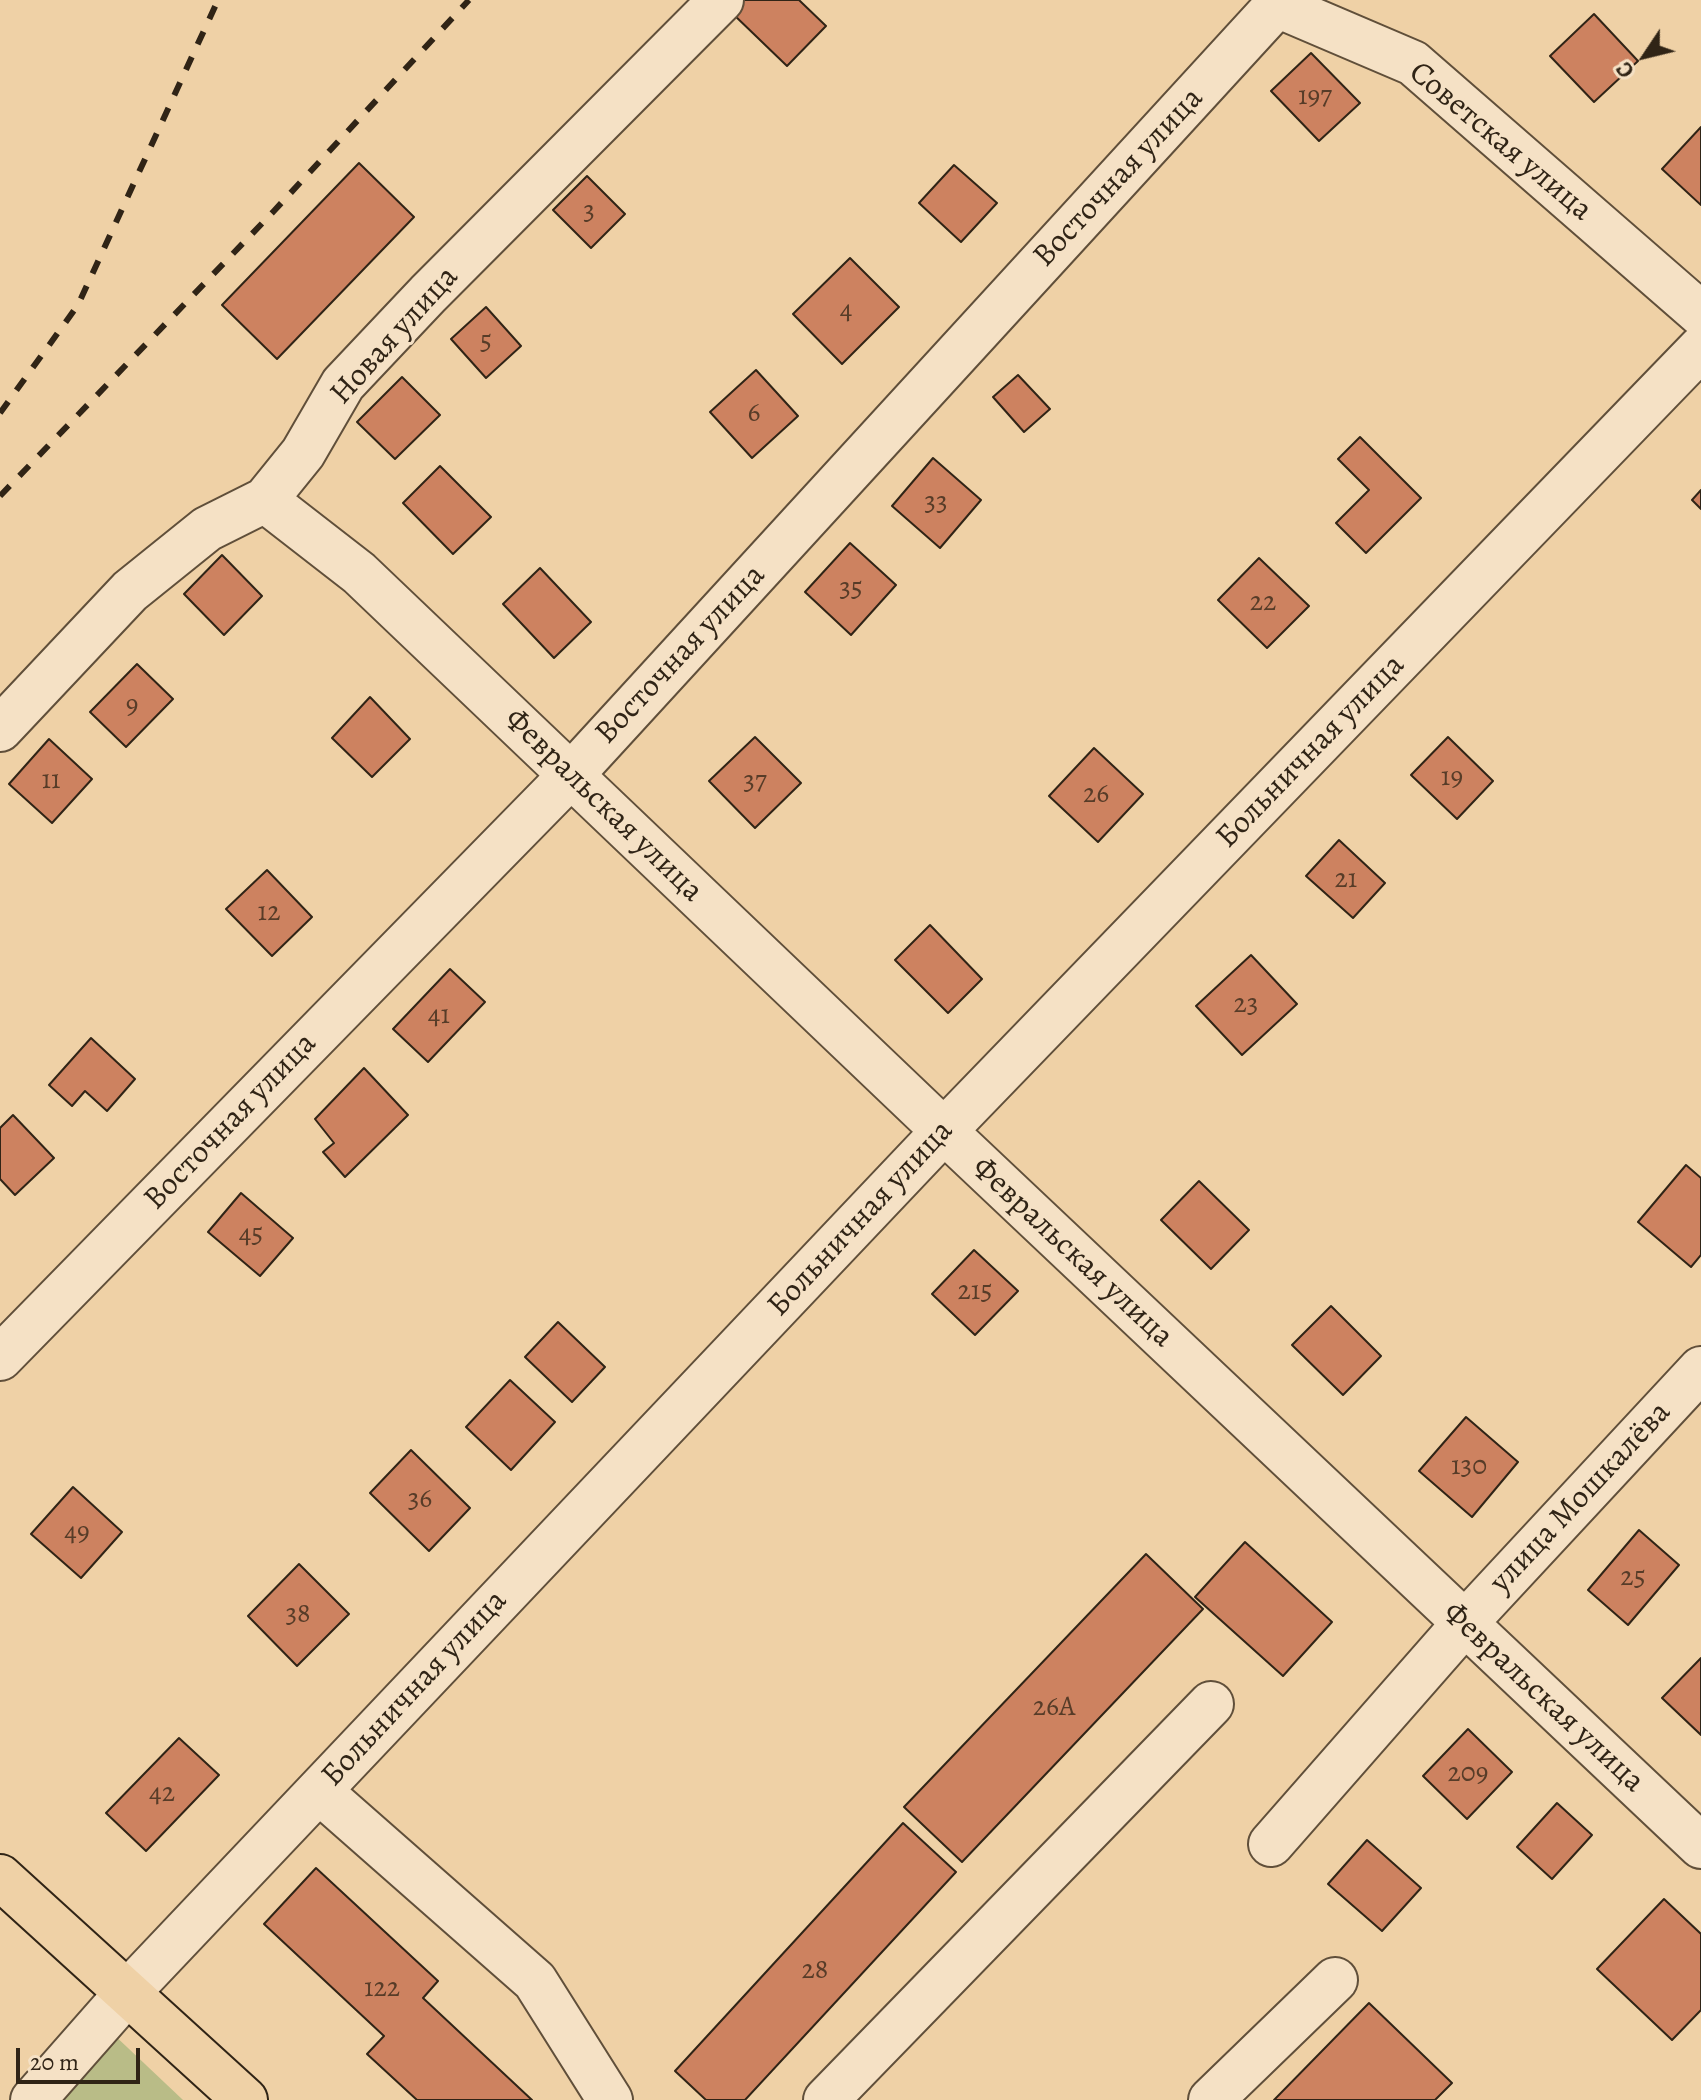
<!DOCTYPE html>
<html>
<head>
<meta charset="utf-8">
<style>
	body { margin:0 }
	#map { position:relative; width:1701px; height:2100px; overflow:hidden; background:#efd1a6; font-family:Alegreya,serif }
	canvas { display:block }
	.north { position:absolute; left:1605px; top:16px; width:80px; height:80px; -webkit-text-stroke:6px #f5e1c5; paint-order:stroke; rotate:235deg; font-size:22px; font-weight:700; line-height:32px; text-align:center; color:#302416 }
	.north::after { content:''; display:block; margin:auto; width:28px; height:36px; background:#302416; clip-path:polygon(50% 0,100% 100%,50% 72%,0 100%) }
	.scale { position:absolute; left:16px; top:2048px; width:124px; height:36px; box-sizing:border-box; border:4px solid #302416; border-top:0; padding-left:10px; font-size:24px; line-height:28px; white-space:nowrap; color:#302416; -webkit-text-stroke:6px #f5e1c5; paint-order:stroke }
</style>
</head>
<body>
<div id="map">
<canvas width="1701" height="2100"></canvas>
<div class="north">С</div>
<div class="scale">20 m</div>
</div>
<script>
const g = document.querySelector('canvas').getContext('2d');
g.lineJoin = 'round';
function fillPath(path, color) { g.fillStyle = color; g.fill(path, 'evenodd'); }
function strokePath(path, color, width, dash) { g.strokeStyle = color; g.lineWidth = width; g.lineCap = dash ? 'butt' : 'round'; g.setLineDash(dash || []); g.stroke(path); }
function write(font, color, halo, rows, align = 'center') {
  g.font = font + ' Alegreya,serif'; g.lineWidth = 6; g.setLineDash([]); g.textBaseline = 'middle'; g.strokeStyle = halo; g.fillStyle = color; for (const [text, x, y, turn = 0] of rows) {
    g.save(); g.translate(x, y); g.rotate((+turn || 0) * Math.PI / 180); g.textAlign = isNaN(turn) ? turn : align; if (halo) g.strokeText(text, 0, 0); g.fillText(text, 0, 0); g.restore();
  }
}
fillPath(new Path2D(`
	M110 2031 183 2100H45Z`), '#b9bc87');
const building = new Path2D(`
	M744 0H799L826 26 787 66 732 13Z
	M1594 14 1638 61 1594 102 1550 56Z
	M1311 53 1360 103 1319 141 1271 91Z
	M1701 127V205L1662 169Z
	M359 163 414 217 277 359 222 305Z
	M954 165 997 203 961 242 919 203Z
	M587 176 625 214 591 248 553 210Z
	M850 258 899 307 842 364 793 314Z
	M486 307 521 346 486 378 451 339Z
	M756 370 798 416 752 458 710 412Z
	M1018 375 1050 409 1024 432 993 397Z
	M402 377 440 415 395 459 357 422Z
	M1360 437 1421 498 1366 553 1336 523 1369 490 1338 459Z
	M933 458 981 500 940 548 892 506Z
	M440 466 491 517 453 554 403 503Z
	M1701 490V509L1692 500Z
	M850 543 896 585 851 635 805 592Z
	M222 555 262 596 224 635 184 594Z
	M1259 558 1309 606 1267 648 1218 600Z
	M540 568 591 622 554 658 503 604Z
	M137 664 173 699 126 747 90 712Z
	M370 697 410 739 372 777 332 738Z
	M755 737 801 783 755 828 709 781Z
	M1448 737 1493 781 1457 819 1411 775Z
	M49 739 92 779 52 823 9 784Z
	M1094 748 1143 794 1098 842 1049 796Z
	M1339 840 1385 883 1353 918 1306 876Z
	M267 870 312 917 272 956 226 909Z
	M930 925 982 979 948 1013 895 960Z
	M1251 955 1297 1004 1242 1055 1196 1006Z
	M450 969 485 1002 428 1062 393 1029Z
	M91 1038 135 1079 107 1111 85 1091 72 1106 49 1085Z
	M364 1068 408 1115 345 1177 323 1152 334 1143 315 1119Z
	M13 1115 54 1158 15 1195 0 1179V1128Z
	M1686 1165 1701 1178V1255L1691 1267 1638 1222Z
	M1199 1181 1249 1230 1211 1269 1161 1220Z
	M241 1193 293 1238 260 1276 208 1232Z
	M974 1250 1018 1291 975 1335 932 1294Z
	M1331 1306 1381 1356 1343 1395 1292 1345Z
	M558 1322 605 1367 572 1402 525 1357Z
	M510 1380 555 1422 511 1470 466 1427Z
	M1466 1417 1518 1462 1472 1517 1419 1471Z
	M411 1450 470 1508 429 1551 370 1493Z
	M73 1487 122 1532 81 1578 31 1534Z
	M1639 1530 1679 1565 1628 1625 1588 1590Z
	M1245 1542 1332 1622 1283 1676 1195 1597Z
	M1146 1554 1203 1609 962 1862 904 1807Z
	M299 1564 349 1614 297 1666 248 1616Z
	M1701 1658V1735L1662 1698Z
	M1468 1729 1512 1772 1467 1819 1423 1776Z
	M179 1738 219 1775 146 1851 106 1813Z
	M1557 1803 1592 1835 1552 1879 1517 1847Z
	M903 1823 956 1872 745 2100H706L675 2071Z
	M1367 1840 1421 1888 1382 1931 1328 1884Z
	M316 1868 438 1981 423 1998 532 2100H417L367 2054 384 2036 264 1924Z
	M1664 1899 1701 1934V2010L1672 2040 1597 1969Z
	M1369 2003 1452 2083 1435 2100H1274Z`);
fillPath(building, '#cd8260');
strokePath(building, '#302416', 2);
const minor = new Path2D(`
	M1277 5 1413 63 1701 314
	M265 500 359 573 944 1131 1701 1846
	M0 729 130 591 207 529 265 500 303 453 343 384 428 294 721 0
	M0 1358 571 775 1277 5
	M319 1791 535 1981 610 2100
	M1271 1844 1464 1624 1701 1369
	M33 2100 128 1992 944 1131 1701 348
	M826 2100 1211 1704
	M1211 2100 1335 1980`);
const major = new Path2D(`
	M0 1877 245 2100`);
strokePath(minor, '#604f3a', 48);
strokePath(major, '#302416', 48);
strokePath(minor, '#f5e1c5', 44);
strokePath(major, '#efd1a6', 44);
strokePath(new Path2D(`
	M0 413 78 305 218 0
	M0 496 273 212 469 0`), '#302416', 6, [14, 14]);
write('28px', '#573c28', null, [
	["197",1315,97],
	["3",589,212],
	["4",846,311],
	["5",486,342],
	["6",754,414],
	["33",936,503],
	["35",851,589],
	["22",1263,603],
	["9",132,706],
	["19",1452,778],
	["11",51,781],
	["37",755,782],
	["26",1096,795],
	["21",1346,880],
	["12",269,913],
	["23",1246,1005],
	["41",439,1016],
	["45",251,1235],
	["215",975,1292],
	["130",1469,1467],
	["36",420,1500],
	["49",77,1533],
	["25",1633,1578],
	["38",298,1615],
	["26А",1054,1708],
	["209",1468,1774],
	["42",162,1794],
	["28",815,1971],
	["122",382,1989]
]);
write('32px', '#302416', '#f5e1c5', [
	["Советская улица",1500,142,40],
	["Восточная улица",1119,178,-47],
	["Новая улица",395,336,-48],
	["Восточная улица",681,655,-47],
	["Больничная улица",1311,752,-46],
	["Февральская улица",603,806,44],
	["Восточная улица",231,1122,-46],
	["Больничная улица",861,1219,-47],
	["Февральская улица",1072,1253,43],
	["улица Мошкалёва",1581,1498,-47],
	["Больничная улица",415,1689,-47],
	["Февральская улица",1543,1698,43]
]);
</script>
</body>
</html>
